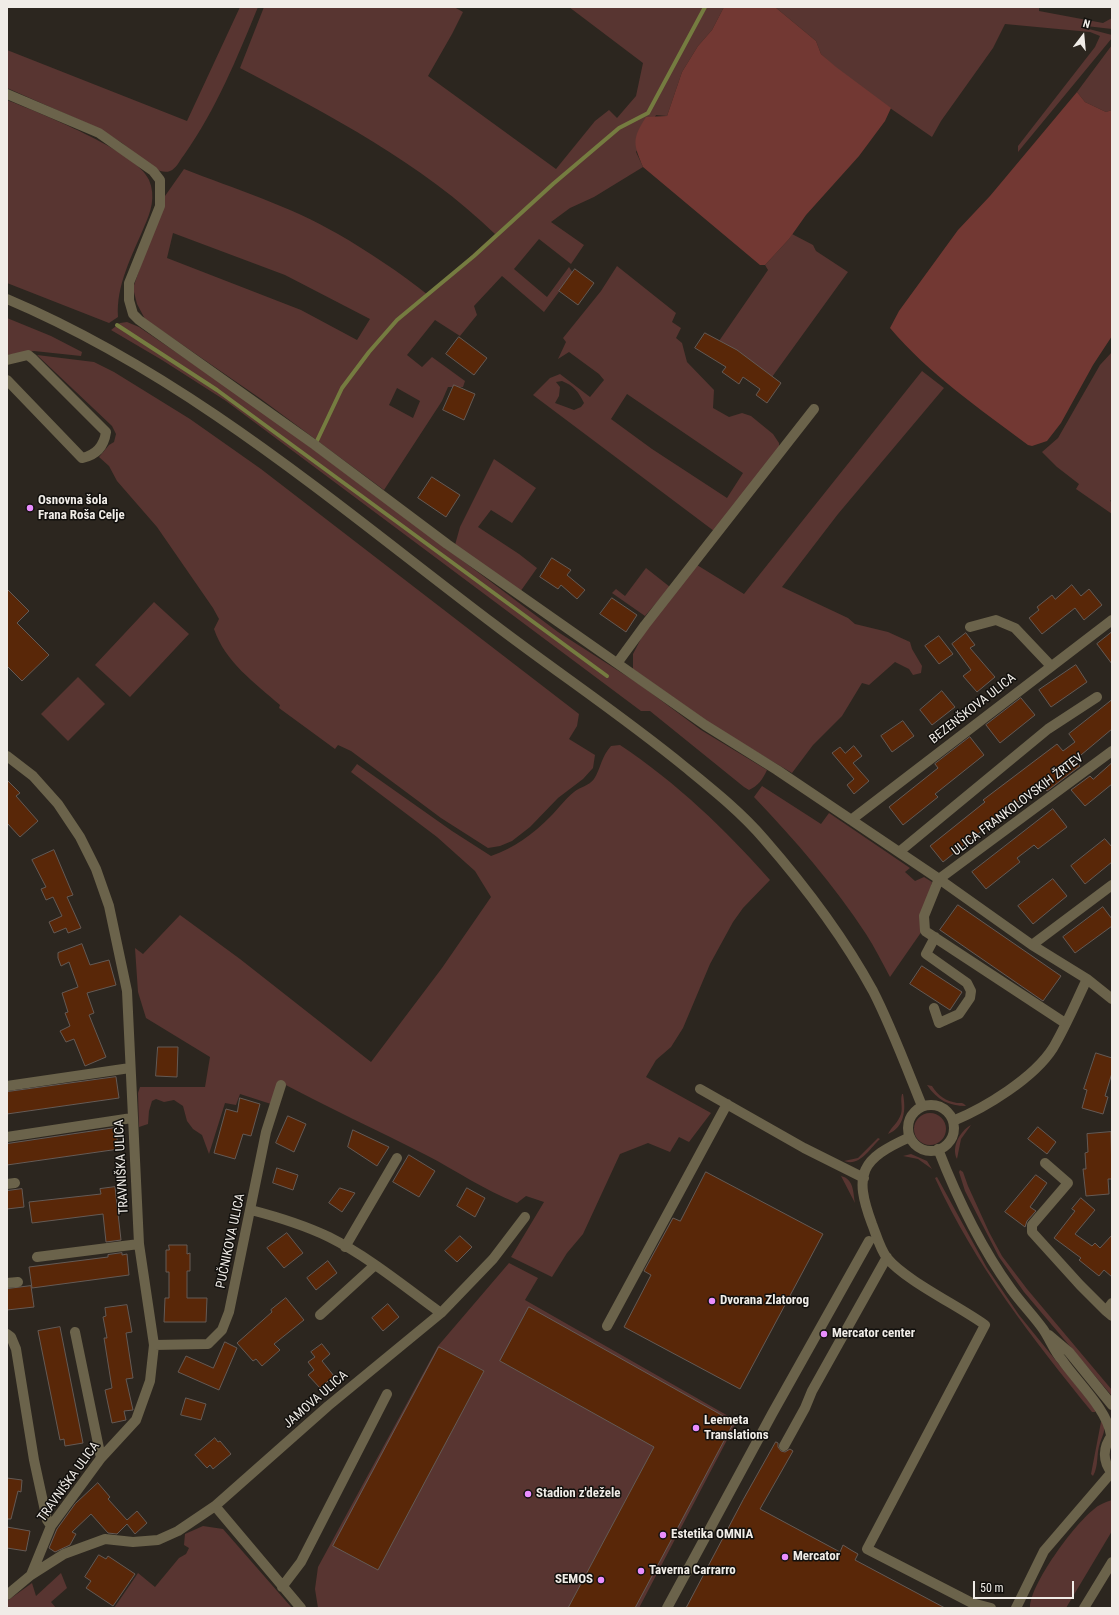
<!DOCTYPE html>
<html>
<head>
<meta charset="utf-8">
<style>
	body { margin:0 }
	#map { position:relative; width:1119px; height:1615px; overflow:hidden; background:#2c261f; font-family:"Roboto Condensed",sans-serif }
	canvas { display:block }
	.frame { position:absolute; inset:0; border:8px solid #f0ece7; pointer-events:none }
	.north { position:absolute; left:1063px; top:16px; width:40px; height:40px; -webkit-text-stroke:3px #12100d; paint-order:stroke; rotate:16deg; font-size:11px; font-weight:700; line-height:16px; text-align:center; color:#f0ece7 }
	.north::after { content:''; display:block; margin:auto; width:14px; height:18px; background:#f0ece7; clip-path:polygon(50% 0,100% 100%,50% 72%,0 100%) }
	.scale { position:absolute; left:973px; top:1581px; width:101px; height:18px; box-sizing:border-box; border:2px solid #f0ece7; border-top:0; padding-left:5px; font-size:12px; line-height:14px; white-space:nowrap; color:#f0ece7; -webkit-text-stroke:3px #12100d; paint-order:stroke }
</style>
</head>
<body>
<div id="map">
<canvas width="1119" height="1615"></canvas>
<div class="frame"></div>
<div class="north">N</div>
<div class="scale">50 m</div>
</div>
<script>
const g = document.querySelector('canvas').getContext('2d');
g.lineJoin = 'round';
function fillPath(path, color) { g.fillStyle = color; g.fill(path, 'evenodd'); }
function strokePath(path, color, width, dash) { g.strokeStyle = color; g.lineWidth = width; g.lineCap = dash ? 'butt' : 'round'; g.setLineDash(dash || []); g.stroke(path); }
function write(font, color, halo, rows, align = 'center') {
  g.font = font + ' "Roboto Condensed",sans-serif'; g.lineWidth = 3; g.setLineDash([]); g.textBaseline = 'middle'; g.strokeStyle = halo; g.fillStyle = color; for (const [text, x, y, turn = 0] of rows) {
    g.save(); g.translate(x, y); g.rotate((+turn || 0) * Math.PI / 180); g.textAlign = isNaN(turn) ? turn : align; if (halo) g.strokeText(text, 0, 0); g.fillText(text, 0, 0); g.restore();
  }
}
fillPath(new Path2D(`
	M240 7H258C237 58 216 110 184 155 180 160 176 169 170 171 165 173 160 171 155 169L122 143 100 129 7 88V50L187 121Z
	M264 7H454L463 12 452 34 428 76 556 169 595 121 609 110 617 118 636 96 643 63 569 7H724L712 30 698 46 682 72 667 116 656 115 636 152 643 167 594 197 570 208 551 222 584 245 571 264 539 239 514 269 547 297 569 267 573 273 544 312 502 276 474 306 477 315 460 336 435 320 407 355 422 367 432 357 465 381 463 387H448L442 401 384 490 261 399 145 319 137 304 133 288 165 196 184 169C235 189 290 206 338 234 369 252 399 272 428 295L495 234C422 163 329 115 240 68ZM173 233 285 275 370 319 357 340 301 310 167 258ZM397 388 420 401 413 418 389 405Z
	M775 7H1039V11L1103 23 1112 18V29L1086 26 1085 28 1112 35V38L1018 152V146L1095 47 1100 36 1090 32 1005 24 993 48 941 121 932 137 861 88 836 68 821 54 816 41Z
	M1112 45V110L1106 112 1085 102 1077 92Z
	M7 100C37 112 137 151 149 180 156 196 151 212 144 227 132 256 116 285 118 317L109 323 7 283Z
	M792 234 813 245 816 251 848 272 772 377 719 341 768 270 765 265 789 239Z
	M617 266 676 313 672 322 681 328 676 338 682 343 687 362 714 390 713 408 729 417 742 413 751 416 773 434 779 443V450L714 531 533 395 550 378 560 374 590 397 604 380 599 374 569 352 558 359 566 342 563 338 601 291ZM562 381C574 386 578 391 584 403L581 407 574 410 555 403 559 396 560 387 556 382ZM627 394 743 473 727 498 652 449 611 419Z
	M7 318 51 336 82 352 81 356 34 351 7 355Z
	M127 322 139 327 258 408 558 632 639 684 701 730 767 770C763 779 758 786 749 790L744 787 650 711H641L226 401 162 360 111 330 120 323Z
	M1112 352V499L1110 501 1112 502V514L1076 489 1079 484 1057 467 1042 452 1058 438 1100 365Z
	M37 355 94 362 114 372 190 419 261 469 579 714 577 726 569 739 595 755 593 768 583 779 558 798 530 827 512 841 500 846 488 848 441 818 351 751 338 745 335 749 279 708 280 705C255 683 225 662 214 629L219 619 213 608 157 527 117 481 109 466 99 457 109 445 114 442 116 434 112 426Z
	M922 371 944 388 838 514 782 587 848 618 855 624 888 632 910 642 912 649 922 666 921 673 913 675 909 669 895 662 869 685 862 683 842 716 813 745 792 773 718 729 633 669V654L645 631 697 565 744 594Z
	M494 459 536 488 512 523 491 510 478 527 519 554 537 568 520 592 455 545 460 527Z
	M646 568 670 587 645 616 612 593 616 589 625 596Z
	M154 602 189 634 130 697 95 665Z
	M78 677 105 704 68 741 41 714Z
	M620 745C678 784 724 828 770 880L743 908 733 922 710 964 683 1028 671 1047 656 1060 646 1077 711 1113 689 1142 679 1137 670 1152 648 1143 620 1154 583 1234 567 1253 552 1277 511 1257 544 1202 526 1196 517 1203C484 1190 457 1171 426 1155 377 1130 327 1107 278 1081L271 1104 240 1094 236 1105 225 1103 209 1154 202 1135 193 1129 187 1121 183 1106 174 1100 164 1102 156 1099 152 1101 149 1111 148 1124 139 1127 138 1093 140 1087H205L210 1057 146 1018 138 992 135 948 143 954 180 915 240 959 371 1062 442 968 491 897 475 871 437 837 351 772 357 764 452 831 491 856C514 848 533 834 550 817 558 809 565 799 574 792 580 787 589 786 594 779 601 768 601 757 611 746Z
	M762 786 821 824 829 813 910 868 905 872 915 881 924 877 932 882 922 931 890 977C882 962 875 948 866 934 834 885 795 840 754 797Z
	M927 1085 932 1086C938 1096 946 1101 957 1103 961 1103 963 1102 966 1106 949 1106 937 1100 927 1085Z
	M902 1094H903C906 1109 905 1127 888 1134 892 1126 898 1123 901 1114 903 1107 900 1101 902 1094Z
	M914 1129a16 16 0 1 1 32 0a16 16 0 1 1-32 0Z
	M971 1125 961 1139 957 1159C951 1147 960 1131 971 1125Z
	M878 1138 880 1139C870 1148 860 1167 844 1161L858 1158Z
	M911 1154 927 1161 932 1169 918 1159 903 1156Z
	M960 1170 963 1172 968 1186 989 1232 1002 1256 1027 1289 1112 1390V1396L1024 1292 999 1257 965 1191 959 1172Z
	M841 1176C854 1179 853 1192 855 1203Z
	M937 1177 987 1268 1019 1315 1096 1410 1095 1412H1092C1032 1338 975 1265 935 1178Z
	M509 1263 538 1278 525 1300 737 1421 639 1608H318L315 1589 318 1567 438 1346Z
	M1101 1422H1103C1106 1431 1103 1434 1100 1443 1096 1454 1099 1465 1093 1476L1091 1474Z
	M1112 1500V1531L1066 1608H1030C1030 1584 1074 1525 1093 1510 1098 1505 1105 1502 1112 1500Z
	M203 1526 223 1529 292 1608H114L138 1573 155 1587 179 1558 186 1554 189 1548 184 1545 185 1534Z
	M61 1573 67 1588 51 1602 56 1608H7V1601L32 1583 36 1596Z`), '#583531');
fillPath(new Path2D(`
	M724 7H775L816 41 821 54 836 67 891 108 885 121 859 156 806 215 789 239 765 265H760L643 167C633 143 632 139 646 117L667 116 682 72 698 46 712 30Z
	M1077 92 1085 102 1106 112 1112 110V336L1093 365 1061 423 1047 441 1032 446 1028 445C980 409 929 374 890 328L899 311 958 230 990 196Z`), '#723833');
strokePath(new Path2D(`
	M117 325 217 390 607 676
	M315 445 342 388 369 352 397 320 474 256 553 184 619 128 648 113 705 7`), '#757c40', 4);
const building = new Path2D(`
	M575 269 594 283 578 305 559 291Z
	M705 333 737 350 781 383 767 403 756 395 760 389 743 377 739 384 722 372 726 367 695 348Z
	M459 337 487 358 474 375 446 354Z
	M454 385 475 394 464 420 443 410Z
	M432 477 460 495 446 517 418 498Z
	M552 558 571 570 567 575 585 590 577 599 561 585 558 589 540 577Z
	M1072 585 1081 596 1089 589 1102 605 1084 620 1075 608 1042 634 1029 618 1039 610 1037 607 1052 595 1055 599Z
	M7 589 29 611 17 623 49 655 22 681 7 666Z
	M612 598 637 615 626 632 600 614Z
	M1112 632V664L1097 644Z
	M966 633 975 645 970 648 995 677 977 692 963 676 971 670 952 644Z
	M939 636 953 654 939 664 925 646Z
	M1076 665 1087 682 1051 707 1039 690Z
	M942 691 955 707 932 725 920 710Z
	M1021 698 1035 715 1000 743 986 725Z
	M1112 700V729L1075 760 1080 766 1047 791 1042 784 1035 788 943 862 930 846 985 802 983 800 1057 744 1063 751 1075 742 1069 734Z
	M903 721 914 736 892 752 881 736Z
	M970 737 984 755 935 794 938 797 903 825 889 807 938 768 935 764Z
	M854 746 862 756 853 763 869 781 854 794 847 785 854 779 832 753 840 747 845 753Z
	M1112 763V784L1085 806 1071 790 1090 776 1093 779Z
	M7 780 20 793 16 796 38 821 20 837 7 823Z
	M1053 809 1067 827 1038 849 1034 845 1017 858 1020 862 986 889 972 872Z
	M1105 839 1112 847V862L1085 884 1071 866Z
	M54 850 73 895 67 897 81 928 68 933 66 928 54 933 49 922 62 916 53 897 46 900 41 889 46 887 32 860Z
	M1053 879 1067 896 1033 924 1018 906Z
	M958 905 1061 976 1043 1001 940 930Z
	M1103 907 1112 919V926L1075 953 1063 937Z
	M82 944 90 965 109 960 116 985 87 993 94 1013 89 1015 106 1057 85 1066 74 1039 66 1042 60 1031 70 1026 65 1013 68 1012 62 993 78 987 69 962 61 966 58 958V953Z
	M922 966 962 992 950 1010 910 984Z
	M158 1047H178L177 1077 156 1076Z
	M1096 1053 1112 1058V1073L1105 1096 1108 1097 1103 1114 1082 1108 1087 1090 1084 1089Z
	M116 1077 119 1098 7 1114V1092Z
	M240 1098 260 1104 251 1136 243 1134 235 1159 214 1153 226 1109 237 1112Z
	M288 1116 306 1124 294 1152 276 1143Z
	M1038 1127 1056 1142 1047 1154 1028 1139Z
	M115 1128 119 1149 7 1165V1144Z
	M353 1130 389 1147 377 1166 348 1147Z
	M1111 1132 1112 1179H1108L1109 1194 1086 1196 1083 1169H1086L1085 1153 1088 1152 1087 1134Z
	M409 1155 435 1171 419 1197 393 1182Z
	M277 1168 298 1175 293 1190 273 1183Z
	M706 1172 823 1234 740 1389 624 1327 651 1275 644 1271 673 1218 680 1221Z
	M1036 1175 1047 1183 1030 1207 1036 1211 1027 1221 1025 1227 1005 1212Z
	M115 1187 121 1240 106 1242 103 1214 32 1223 29 1202 101 1194 100 1189Z
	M340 1188 355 1193 342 1212 329 1203Z
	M467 1188 485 1198 475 1217 457 1206Z
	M22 1189 24 1207 7 1209V1191Z
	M1081 1198 1095 1210 1075 1234 1092 1246 1095 1243 1100 1248 1112 1235V1277L1104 1270 1099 1276 1079 1260 1081 1258 1054 1238 1075 1211 1072 1209Z
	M287 1233 303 1253 284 1268 267 1248Z
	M460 1236 472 1247 457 1262 445 1251Z
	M169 1245H187V1254L190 1253V1271H187V1298H207L206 1322H164L165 1298H169V1272H166V1250H169Z
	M122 1253V1255L127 1254 129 1275 32 1288 29 1267 108 1257V1255Z
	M328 1261 337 1273 316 1290 307 1278Z
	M31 1286 34 1307 7 1310V1289Z
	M286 1298 304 1320 274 1344 280 1350 262 1366 256 1359 253 1361 237 1343 272 1312 271 1310Z
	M388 1304 399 1317 383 1331 372 1318Z
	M127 1305 132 1332 126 1333 133 1378 126 1379 133 1410 124 1411 126 1420 112 1423 105 1390 112 1388 104 1338H107L103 1317 106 1316 105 1308Z
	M529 1307 734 1422 635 1608H568L654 1447 500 1361Z
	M60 1327 83 1443 65 1446 64 1439 60 1440 38 1331Z
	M225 1342 237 1348 219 1390 178 1372 186 1356 213 1368Z
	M322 1344 330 1354 322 1361 334 1376 320 1388 308 1375 314 1370 308 1362 315 1357 311 1352Z
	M439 1347 484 1371 378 1570 333 1546Z
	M186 1398 206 1404 201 1420 181 1415Z
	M215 1438 218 1442 220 1441 231 1454 213 1469 210 1465 207 1468 195 1455Z
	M776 1442 778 1443V1447L781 1451 785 1452 790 1449 793 1451 760 1509 840 1552 843 1545 851 1550 858 1554 855 1560 945 1608H686L743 1500Z
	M7 1478 22 1480 21 1492 18 1491 11 1519H7Z
	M98 1483 110 1497 108 1499 127 1520 137 1511 147 1523 135 1534 127 1524 117 1534 108 1533 91 1514 72 1532 76 1534 70 1545 55 1552 49 1548 57 1529 75 1504Z
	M7 1527 30 1531 26 1551 7 1548Z
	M99 1555 106 1559 108 1556 135 1574 113 1606 86 1588 91 1581 85 1577Z`);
fillPath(building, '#592708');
strokePath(building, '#645a55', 1);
strokePath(new Path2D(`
	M7 94 99 133 153 171 160 180V206L129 283V300L133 314 139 320 315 445 447 544 705 725 777 770 939 879 1032 945 1087 979
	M7 299C189 376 339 507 495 625 558 673 624 717 685 767 712 789 741 812 764 839 805 886 843 936 873 991 891 1026 907 1069 922 1106
	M7 360 28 355 33 359 106 432C104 446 97 455 82 458L7 380
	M970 627 996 620 1015 628 1051 666
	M618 662 645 625 814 409
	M7 756 33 776 58 804 80 837 96 869 109 906 127 991 139 1244 154 1345 150 1381 136 1420 101 1458 51 1526 31 1575
	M851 820 1112 620
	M899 852 1048 729 1097 697
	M1032 945 1112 885
	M934 1008 939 1023 959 1014 970 998 971 991 967 983 926 954 935 937
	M1065 1023 925 931 924 916 939 879 1112 751
	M7 1086 130 1068
	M700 1089 804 1148 864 1178
	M908 1128a23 23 0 1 1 46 0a23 23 0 1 1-46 0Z
	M953 1121C985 1108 1034 1078 1053 1048 1066 1026 1076 1002 1087 979L1112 999
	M7 1137 132 1118
	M910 1137C861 1159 853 1173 872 1224 876 1234 880 1249 887 1258 906 1281 959 1306 985 1325L867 1549 972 1603 991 1608
	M938 1149C957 1198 980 1246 1011 1289 1021 1303 1033 1315 1043 1329 1050 1339 1054 1351 1062 1360 1077 1382 1107 1409 1111 1435
	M1045 1163 1068 1183 1032 1225V1232L1080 1285 1106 1311
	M7 1184 15 1183
	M251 1210C278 1217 304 1225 329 1237 369 1257 405 1287 441 1313
	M345 1247 397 1158
	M37 1257 139 1244
	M7 1283 18 1282
	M1112 1303 1106 1311 1112 1316
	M320 1315 375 1265
	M607 1326 727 1104
	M75 1332 101 1458
	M7 1334 11 1337 16 1349 34 1460 47 1520 51 1526
	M1049 1335 1069 1352 1112 1405
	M154 1345 208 1344 222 1330 229 1312 266 1132 281 1085
	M1112 1435C1103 1447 1102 1461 1112 1473
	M784 1446 805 1408 812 1391 887 1257
	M282 1587 301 1562 387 1394
	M7 1595 31 1575 64 1554 105 1539 133 1542 158 1540 178 1531 215 1506
	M301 1608 215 1506 328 1406 441 1313 493 1259 525 1217
	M667 1608 772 1414 869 1241
	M1016 1608 1044 1551 1111 1473
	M1084 1608 1112 1562`), '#6b634b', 10);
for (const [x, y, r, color] of [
	[30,508,4,"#e98efe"],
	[712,1301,4,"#e98efe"],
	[824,1334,4,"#e98efe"],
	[696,1428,4,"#e98efe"],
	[528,1494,4,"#e98efe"],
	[663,1535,4,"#e98efe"],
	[785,1557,4,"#e98efe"],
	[641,1571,4,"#e98efe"],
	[601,1580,4,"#e98efe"]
]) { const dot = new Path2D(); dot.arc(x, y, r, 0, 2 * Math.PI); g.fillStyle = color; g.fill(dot); strokePath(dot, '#12100d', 1.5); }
write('bold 13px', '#f0ece7', '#12100d', [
	["Osnovna šola",38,501],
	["Frana Roša Celje",38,516],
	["Dvorana Zlatorog",720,1301],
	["Mercator center",832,1334],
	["Leemeta",704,1421],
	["Translations",704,1436],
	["Stadion z'dežele",536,1494],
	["Estetika OMNIA",671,1535],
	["Mercator",793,1557],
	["Taverna Carrarro",649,1571],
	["SEMOS",593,1580,"right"]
], 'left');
write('13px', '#f0ece7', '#12100d', [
	["BEZENŠKOVA ULICA",973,709,-38],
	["ULICA FRANKOLOVSKIH ŽRTEV",1018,805,-37],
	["TRAVNIŠKA ULICA",122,1167,-93],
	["PUČNIKOVA ULICA",231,1241,-78],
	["JAMOVA ULICA",316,1400,-41],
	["TRAVNIŠKA ULICA",69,1482,-54]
]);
</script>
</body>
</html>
